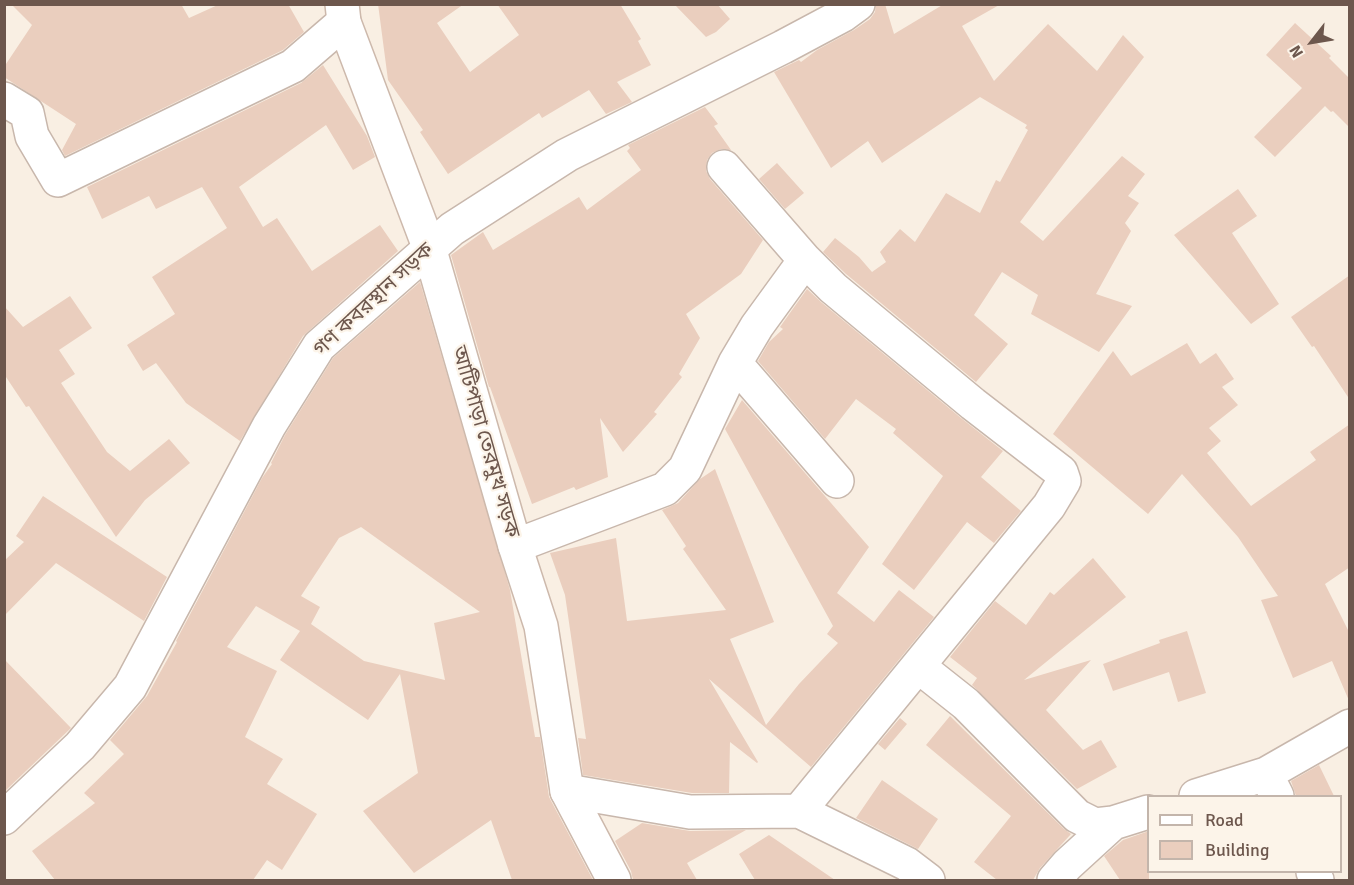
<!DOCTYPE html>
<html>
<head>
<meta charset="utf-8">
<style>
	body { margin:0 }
	#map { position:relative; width:1354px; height:885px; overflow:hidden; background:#f9efe3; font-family:Signika,sans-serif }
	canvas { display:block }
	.frame { position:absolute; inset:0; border:6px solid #6d574d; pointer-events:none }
	.legend { position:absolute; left:1147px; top:795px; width:195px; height:78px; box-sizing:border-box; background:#fcf4e9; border:2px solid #c3b5ab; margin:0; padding:8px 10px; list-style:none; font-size:18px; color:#6d574d }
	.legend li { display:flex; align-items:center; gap:12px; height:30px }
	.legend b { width:30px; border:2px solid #c3b5ab }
	.north { position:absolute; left:1282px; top:12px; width:60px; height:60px; -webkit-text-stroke:4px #fcf4e9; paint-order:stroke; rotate:239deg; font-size:16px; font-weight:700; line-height:24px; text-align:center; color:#6d574d }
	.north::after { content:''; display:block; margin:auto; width:21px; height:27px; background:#6d574d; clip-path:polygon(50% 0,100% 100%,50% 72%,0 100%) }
</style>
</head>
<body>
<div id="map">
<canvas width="1354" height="885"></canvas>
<div class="frame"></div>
<ul class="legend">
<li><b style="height:8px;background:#fff"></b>Road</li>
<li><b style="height:16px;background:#eacebe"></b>Building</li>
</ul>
<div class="north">N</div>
</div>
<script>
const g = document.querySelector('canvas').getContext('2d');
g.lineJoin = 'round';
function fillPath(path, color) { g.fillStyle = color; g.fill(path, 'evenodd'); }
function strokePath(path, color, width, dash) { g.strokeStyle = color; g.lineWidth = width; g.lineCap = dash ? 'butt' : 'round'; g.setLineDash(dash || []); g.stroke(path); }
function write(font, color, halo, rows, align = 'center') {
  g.font = font + ' Signika,"Noto Sans Bengali",sans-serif'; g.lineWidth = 4.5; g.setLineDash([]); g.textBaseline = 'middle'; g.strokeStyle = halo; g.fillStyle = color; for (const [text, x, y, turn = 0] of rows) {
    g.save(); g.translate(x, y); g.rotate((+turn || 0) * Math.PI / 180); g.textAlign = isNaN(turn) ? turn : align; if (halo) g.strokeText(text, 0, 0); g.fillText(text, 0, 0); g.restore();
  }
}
fillPath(new Path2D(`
	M11 4H181L189 18 220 4H288L304 32 283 50 65 156 62 150 76 124 4 77V67L32 25Z
	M378 4H464L437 23 470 72 519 35 497 4H620L641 39 638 41 651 65 617 82 632 102 606 114 589 90 542 118 539 113 448 174 420 132 423 130 388 80Z
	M674 4H717L730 19 716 32 706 37Z
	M876 4H885L894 34 944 4H1001L962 26 994 81 1048 24 1097 71 1123 35 1144 57 1020 222 1043 241 1122 156 1145 174 1128 196 1139 203 1125 223 1131 231 1096 294 1132 306 1099 352 1031 314 1038 295 1002 272 974 315 1008 344 976 382 846 274 823 252 835 238 859 257 872 272 886 262 880 252 900 229 915 242 946 193 980 213 996 180 1000 182 1028 130 1025 128 1027 125 980 97 882 163 868 141 831 168 774 72 799 60 801 62 817 50 854 30 870 19 875 12Z
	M1295 23 1331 56 1329 58 1350 79V128L1333 111 1331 112 1325 106 1275 157 1254 137 1302 88 1266 55Z
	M323 65 367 136 375 157 353 170 326 125 239 187 263 227 277 218 312 271 380 225 398 251 303 336 240 441 186 403 156 363 143 371 127 345 175 314 152 277 227 228 202 187 156 209 149 196 102 219 87 187 301 83Z
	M705 107 718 124 714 126 731 150 721 149 712 153 707 160 706 171 710 179 763 240 741 274 686 314 700 338 679 374 682 377 654 412 657 414 623 452 600 418 608 477 576 490 574 487 532 504 490 387H489L451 255 483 232 493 250 579 197 587 210 641 170 627 151 630 148 628 145Z
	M777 163 804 193 785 209 759 179Z
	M1238 189 1257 216 1232 233 1279 304 1251 324 1174 235Z
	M1350 275V400L1314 346 1312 347 1291 317Z
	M420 282 510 590 535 737H540L549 797 593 880H512L491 820 414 873 363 811 418 773 400 674 368 720 280 660 300 631 256 606 227 647 277 671 245 737 283 759 267 784 317 814 282 870 267 860 253 880H55L32 851 95 803 84 793 124 754 110 740 147 696 177 642 176 641 262 478 272 464 271 463 285 435 333 358ZM361 527 480 612 434 623 445 680 364 661 311 624 320 607 301 596 339 538Z
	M807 289 821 302 961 418 1003 451 981 477 1021 511 994 543 967 522 914 590 882 564 943 476 893 433 896 429 856 399 825 439 758 361 769 342 783 329 780 327Z
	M70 296 92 328 59 350 75 374 61 383 107 452 130 471 169 439 190 463 145 500 116 537 29 406 26 407 4 374V306L23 327Z
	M1187 343 1200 364 1216 353 1234 379 1222 387 1238 405 1209 428 1221 441 1207 453 1251 506 1316 460 1310 452 1350 424V567L1325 584 1350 634V703L1332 661 1293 678 1261 600 1278 596 1238 537 1182 474 1148 514 1053 434 1113 351 1131 376Z
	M742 400 869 547 837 593 874 622 899 590 934 617 811 767 709 679 758 762 757 763 730 742 729 793H692L583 775 578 738 586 739 565 595 550 553 616 538 627 621 726 610 683 549 686 546 662 510 678 503 700 479 715 469 774 622 730 639 766 725 799 684 838 643 827 634 833 626 725 429Z
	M43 496 167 577 144 621 56 563 4 616V561L24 542 16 536Z
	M1093 558 1126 597 1024 680 1091 660 1046 710 1083 750 1101 740 1117 767 1077 789 972 685 977 678 950 657 995 601 1026 625 1050 592 1054 595Z
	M1187 631 1206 693 1178 702 1169 672 1113 691 1103 664 1160 643 1159 640Z
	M4 659 71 728 4 792Z
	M950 716 1064 829 1071 834 1040 868 1033 880H997L974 862 1011 816 926 745Z
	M900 718 907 724 885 750 878 744Z
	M1319 765 1334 796H1296L1291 781Z
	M882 780 938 819 918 849 856 818Z
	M642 823 690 831 746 830 687 863 697 880H633L631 871 615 841Z
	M1149 831V880H1120L1104 856 1123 840Z
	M769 835 835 880H755L739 854Z`), '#eacebe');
const minor = new Path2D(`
	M4 99 27 113 32 136 58 180 293 66 344 22
	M735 363 837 481
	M515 546 665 489 685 469 735 363 757 326 805 260 724 167
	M918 666 966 704 1077 816 1095 825 1113 823 1148 812
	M1266 774 1350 726
	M567 791 690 812 799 811 1049 506 1064 481 1061 472 973 404 833 288 805 260
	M1196 796 1266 774 1277 796
	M799 811 907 864 928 880
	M4 818 80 746 130 687 269 426 319 346 452 229 567 155 783 47 843 15 858 4
	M1313 872 1317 880
	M1054 880 1067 865 1113 823`);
const secondary = new Path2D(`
	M342 4 344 22 429 247 515 546 541 626 567 791 614 880`);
strokePath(minor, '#c8b7ac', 36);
strokePath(secondary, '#cdb9ac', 36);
strokePath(minor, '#fff', 33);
strokePath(secondary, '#fff', 33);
write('21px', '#6d574d', '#fcf4e9', [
	["গণ কবরস্থান সড়ক",374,300,-43],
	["আটিপাড়া তেরমুখ সড়ক",485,442,74]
]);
</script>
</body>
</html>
